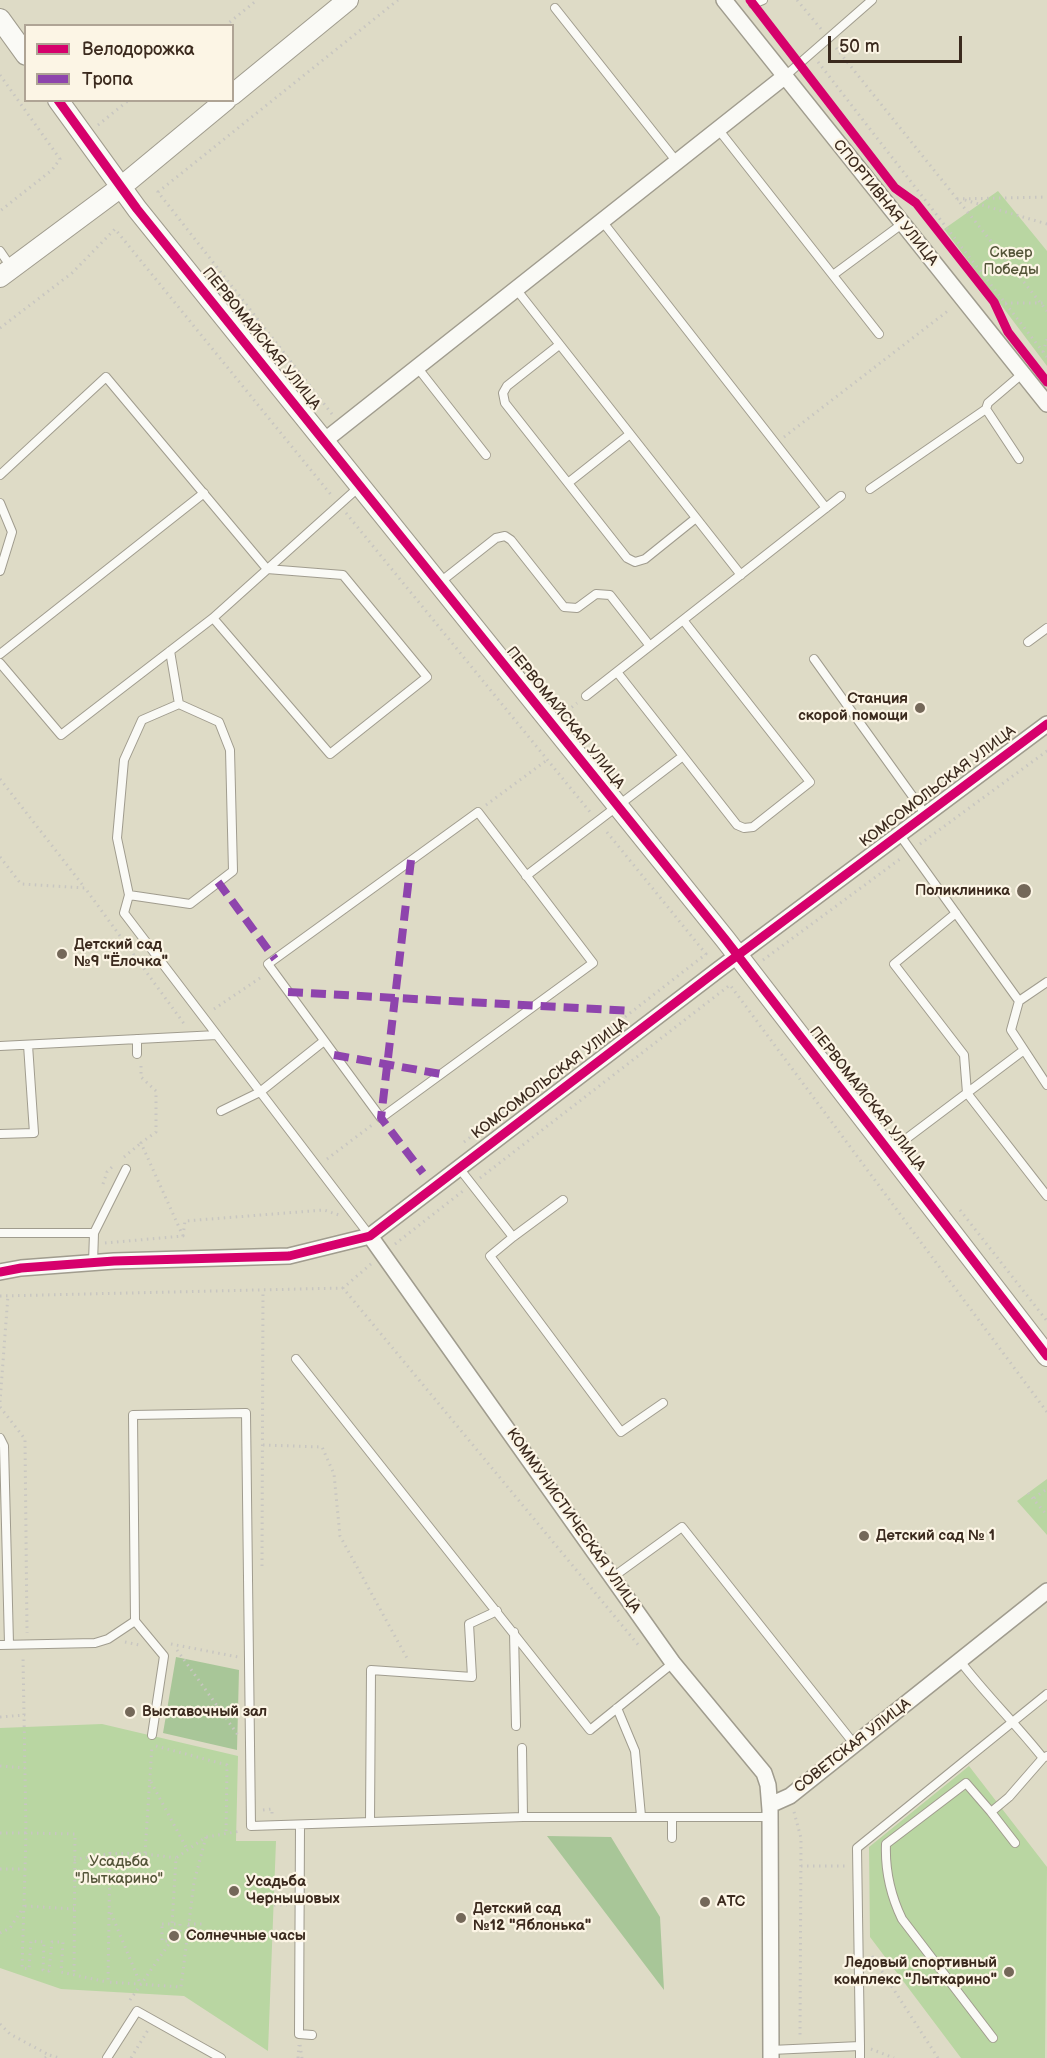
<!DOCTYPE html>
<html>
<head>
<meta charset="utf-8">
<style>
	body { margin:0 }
	#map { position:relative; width:1047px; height:2058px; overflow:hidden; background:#dedbc6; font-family:"Balsamiq Sans",sans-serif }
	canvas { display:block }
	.legend { position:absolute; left:24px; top:24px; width:210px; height:78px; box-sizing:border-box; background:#fcf5e5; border:2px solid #afa495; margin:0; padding:8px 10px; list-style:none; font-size:18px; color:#3b2a1e }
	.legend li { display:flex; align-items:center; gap:12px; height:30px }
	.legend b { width:30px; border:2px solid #afa495 }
	.scale { position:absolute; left:828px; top:36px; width:134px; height:27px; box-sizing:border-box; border:3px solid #3b2a1e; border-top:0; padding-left:8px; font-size:18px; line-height:21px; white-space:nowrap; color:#3b2a1e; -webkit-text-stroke:4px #fcf5e5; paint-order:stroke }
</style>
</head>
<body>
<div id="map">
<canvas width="1047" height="2058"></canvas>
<ul class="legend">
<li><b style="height:8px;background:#d6006c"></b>Велодорожка</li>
<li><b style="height:8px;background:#8e44ad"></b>Тропа</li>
</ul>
<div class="scale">50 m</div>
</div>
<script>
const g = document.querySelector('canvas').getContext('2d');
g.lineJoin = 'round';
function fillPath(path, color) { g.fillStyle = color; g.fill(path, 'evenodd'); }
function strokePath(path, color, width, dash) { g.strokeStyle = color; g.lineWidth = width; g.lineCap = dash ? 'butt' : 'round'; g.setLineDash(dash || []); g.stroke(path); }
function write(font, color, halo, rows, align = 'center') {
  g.font = font + ' "Balsamiq Sans",sans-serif'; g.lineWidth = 4.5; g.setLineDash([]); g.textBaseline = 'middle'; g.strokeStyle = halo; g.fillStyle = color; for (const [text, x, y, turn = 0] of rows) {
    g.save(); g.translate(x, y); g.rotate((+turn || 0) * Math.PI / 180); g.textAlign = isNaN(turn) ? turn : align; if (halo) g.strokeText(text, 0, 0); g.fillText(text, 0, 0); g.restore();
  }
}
fillPath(new Path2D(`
	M998 191 1047 251V366L944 229Z
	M1047 1479V1535L1017 1501Z
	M102 1724 238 1756 236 1841H276L268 2051 184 1996 61 1989 0 1968V1728Z
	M969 1766 1047 1867 1045 2058H961L870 1937 869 1847Z`), '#b9d6a2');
fillPath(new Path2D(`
	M176 1657 239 1670 237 1750 163 1733Z
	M547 1836 611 1837 660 1917 664 1990Z`), '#a8c698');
const service = new Path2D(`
	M753 4 763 0
	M555 8 677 162
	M784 77 872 0
	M718 129 879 334
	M602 221 826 508
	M0 251 11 267
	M833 275 902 224
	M516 289 741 575
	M559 345 507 386 503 393 505 403 627 558 635 562 645 559 696 518
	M417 367 486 455
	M1019 459 986 409 988 403 1022 374
	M0 475 106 377 267 569 343 575 427 677 330 754 213 618 359 487
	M568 483 630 434
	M870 489 986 409
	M0 503 12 532 0 571
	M439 583 496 538 505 536 511 540 564 607 577 608 596 594 610 595 650 646
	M683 620 841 496
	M1028 642 1047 628
	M170 651 179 704 219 722 230 750 233 871 190 904 129 895 117 838 124 760 142 720 179 704
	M0 654 204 493
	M814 659 926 815
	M0 663 61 735 213 618
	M617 672 683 756
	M478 812 593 963 381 1118 268 964Z
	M899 834 1019 1001
	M526 876 683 756 737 825 744 828 753 827 810 782 683 620 586 696
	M129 895 124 913 370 1236
	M956 913 894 964 964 1055 967 1093 1047 1196
	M1047 982 1019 1001 1011 1030 1047 1085
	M137 1039V1054
	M0 1046 217 1035
	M221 1111 260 1092 324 1041
	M0 1134 34 1133 28 1045
	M890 1151 1024 1050
	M459 1168 513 1237 490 1256 621 1432 663 1403
	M0 1233H94
	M513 1237 563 1200
	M93 1263 94 1233 126 1169
	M296 1359 590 1730 673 1663
	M0 1438 4 1446 9 1644
	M613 1577 682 1527 855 1745
	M514 1632 516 1726
	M0 1645 95 1643 108 1639 135 1621
	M960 1661C986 1695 1016 1724 1043 1758L1047 1756
	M617 1708 635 1751 641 1816
	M152 1735 164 1656 135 1621 133 1415 246 1413 251 1826 523 1817H770
	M522 1748 523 1817
	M991 1812 966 1783 886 1844C885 1869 891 1896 902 1919L993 2038
	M672 1817V1838
	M370 1822 371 1670 472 1677 469 1624 497 1611
	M300 1825 299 2034 312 2035
	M1015 1843 991 1812 1009 1797 1043 1758
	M860 2046V2058
	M771 2050 860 2046 857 1848 1047 1694
	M107 2058 137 2011 221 2058`);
const minor = new Path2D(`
	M724 0 1047 404
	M324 441 784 77
	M370 1236 673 1663 764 1773 768 1785 770 1810 771 2058
	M0 1272 21 1268 114 1261 289 1256 370 1236 718 970 1047 724
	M770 1805 790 1796 1047 1591`);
const tertiary = new Path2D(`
	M0 19 26 55
	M232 95 348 0
	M58 100 137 209 725 939 1047 1356
	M0 277 121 187 226 100`);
strokePath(service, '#a09c8e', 10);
strokePath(minor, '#a09c8e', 18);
strokePath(tertiary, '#a09c8e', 22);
strokePath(new Path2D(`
	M797 0 821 29
	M225 26 257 0
	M836 48 1047 311
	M818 62 1047 357
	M0 75 60 159 52 170 0 211
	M98 125 129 100
	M957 199 1047 197
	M965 200 1047 224
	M1005 303H1047
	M0 328 72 273 115 229 332 496
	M1043 352 1047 339
	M332 414 158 192 398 0
	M784 437 949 310
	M346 513 590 812
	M567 711 577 703
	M0 779 85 888
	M486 805 547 760
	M920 844 1047 751
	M0 857 21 884 85 888 185 1025
	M763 960 900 859
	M214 1009 263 976
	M464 1142 706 954 606 831
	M124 1157 141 1143
	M327 1159 372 1125
	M480 1178 730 985 1047 1412
	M103 1184 107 1172 112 1167
	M960 1210 1047 1321
	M183 1236 185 1221 324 1210 339 1215
	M105 1243 183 1236 141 1143 156 1132V1091L141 1077V1064
	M395 1244 463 1191
	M371 1264 343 1288 640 1647
	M0 1296 343 1288
	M0 1402 8 1295
	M0 1407 25 1439 27 1633
	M263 1445 322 1447 334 1474 340 1536 408 1660
	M1028 1493 1047 1515
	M1034 1498 1047 1489
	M262 1566 263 1290
	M125 1642 139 1645
	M171 1644 238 1657
	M177 1650 238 1735
	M0 1717 24 1715 23 1657
	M156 1746 227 1765 226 1834
	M0 1766 25 1768
	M151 1782 187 1849
	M263 1810 272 1809V1815
	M794 1812 801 1838 800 2038
	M0 1833H26L24 1715
	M110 1852 108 1982 181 1987 194 1882 206 1837
	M145 1853 152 1746
	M74 1860C114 1851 136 1852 176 1858
	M801 1866H847
	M0 1869H25L26 1833 75 1834 74 1975
	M25 1869 22 1968 29 1969 31 1941 44 1942 43 1970 49 1971 52 1942H63L61 1972 107 1982
	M274 1905H287
	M25 1906 74 1909
	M111 1913 140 1983
	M162 1924H180V1941H162Z
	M188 1924H205
	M0 1933 10 1928 23 1908
	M872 1956 938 2058
	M130 2000 171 1941 176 1858 206 1837 241 1831
	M0 2024 10 2034 49 2055
	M300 2045 302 2058
	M871 2049 894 2058
	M45 2058 49 2055 59 2058
	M131 2058 148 2030
	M298 2058 299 2045`), '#c8c6c1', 3, [1.5, 4.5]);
strokePath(service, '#fafaf6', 8);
strokePath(minor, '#fafaf6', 15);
strokePath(tertiary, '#fafaf6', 20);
strokePath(new Path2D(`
	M411 860 381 1118 423 1173
	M218 882 275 959
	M288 992 632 1011
	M334 1055 441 1074`), '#8e44ad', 8, [15, 8]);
strokePath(new Path2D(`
	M750 0 895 188 916 203 994 302 1008 332 1047 382
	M58 100 137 209 725 939 1047 1356
	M0 1272 21 1268 114 1261 289 1256 370 1236 718 970 1047 724`), '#d6006c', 9);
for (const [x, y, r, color] of [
	[920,708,6,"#746859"],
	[1024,891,8,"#746859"],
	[62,954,6,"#746859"],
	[864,1536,6,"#746859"],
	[130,1712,6,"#746859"],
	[234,1891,6,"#746859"],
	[705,1902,6,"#746859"],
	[461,1918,6,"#746859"],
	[174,1936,6,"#746859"],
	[1009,1972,6,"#746859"]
]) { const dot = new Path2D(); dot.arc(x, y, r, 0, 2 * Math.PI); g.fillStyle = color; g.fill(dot); strokePath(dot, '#fcf5e5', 2); }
write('15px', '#3b2a1e', '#fcf5e5', [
	["СПОРТИВНАЯ УЛИЦА",885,203,51],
	["ПЕРВОМАЙСКАЯ УЛИЦА",261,339,51],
	["ПЕРВОМАЙСКАЯ УЛИЦА",565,718,51],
	["КОМСОМОЛЬСКАЯ УЛИЦА",938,787,-37],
	["КОМСОМОЛЬСКАЯ УЛИЦА",550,1079,-37],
	["ПЕРВОМАЙСКАЯ УЛИЦА",867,1099,52],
	["КОММУНИСТИЧЕСКАЯ УЛИЦА",573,1521,55],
	["СОВЕТСКАЯ УЛИЦА",853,1746,-38]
]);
write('15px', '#535438', '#fcf5e5', [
	["Сквер",1011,253],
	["Победы",1011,270],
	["Усадьба",119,1862],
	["\"Лыткарино\"",119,1879]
]);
write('bold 15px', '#3b2a1e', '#fcf5e5', [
	["Станция",908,699,"right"],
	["скорой помощи",908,716,"right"],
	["Поликлиника",1010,891,"right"],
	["Детский сад",74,945],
	["№9 \"Ёлочка\"",74,962],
	["Детский сад № 1",876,1536],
	["Выставочный зал",142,1712],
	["Усадьба",246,1882],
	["Чернышовых",246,1899],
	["АТС",717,1902],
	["Детский сад",473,1909],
	["№12 \"Яблонька\"",473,1926],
	["Солнечные часы",186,1936],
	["Ледовый спортивный",997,1963,"right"],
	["комплекс \"Лыткарино\"",997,1980,"right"]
], 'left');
</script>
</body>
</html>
